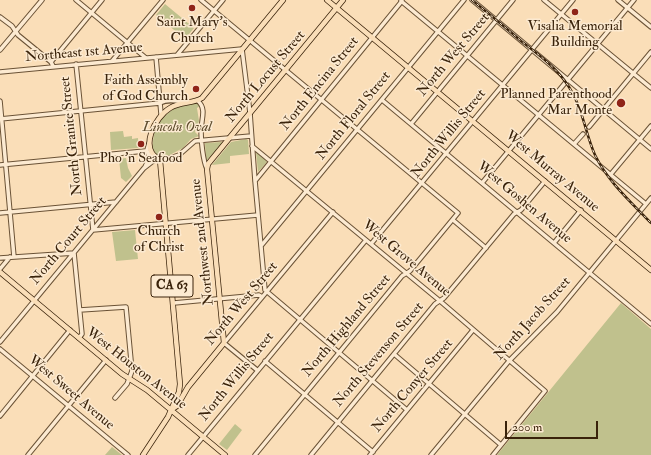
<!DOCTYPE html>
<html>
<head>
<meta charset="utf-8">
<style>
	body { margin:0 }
	#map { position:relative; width:651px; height:455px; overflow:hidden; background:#fadeb8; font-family:"IM FELL Double Pica",serif }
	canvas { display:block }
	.scale { position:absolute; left:505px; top:421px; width:93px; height:18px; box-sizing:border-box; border:2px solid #3a230b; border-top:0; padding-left:5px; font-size:12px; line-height:14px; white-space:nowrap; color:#3a230b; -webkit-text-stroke:3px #fcead1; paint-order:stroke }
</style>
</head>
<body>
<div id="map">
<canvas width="651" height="455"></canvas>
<div class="scale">200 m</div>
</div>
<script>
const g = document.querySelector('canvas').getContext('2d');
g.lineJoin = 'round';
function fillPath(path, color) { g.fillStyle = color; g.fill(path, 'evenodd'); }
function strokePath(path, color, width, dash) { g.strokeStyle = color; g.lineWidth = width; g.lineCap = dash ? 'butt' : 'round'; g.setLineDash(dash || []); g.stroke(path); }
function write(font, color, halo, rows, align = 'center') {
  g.font = font + ' "IM FELL Double Pica",serif'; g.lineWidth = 3; g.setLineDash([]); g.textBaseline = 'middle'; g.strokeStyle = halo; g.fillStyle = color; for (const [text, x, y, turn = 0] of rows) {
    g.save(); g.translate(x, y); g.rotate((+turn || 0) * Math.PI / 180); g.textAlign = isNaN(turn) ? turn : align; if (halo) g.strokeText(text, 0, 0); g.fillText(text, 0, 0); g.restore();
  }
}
fillPath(new Path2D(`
	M165 4 194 28 185 39 156 15Z
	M194 103 199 104 200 106 197 108 199 121 195 132 199 136 191 139 183 148 166 157 161 158 157 156 152 148 154 134 160 120 174 108Z
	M123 131 124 137 132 136V139L138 138V148L111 150 110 132Z
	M246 139 248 140 249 154 230 156V163L212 165 231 142Z
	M221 142 223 143 206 161 205 143Z
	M256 152H258L267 162 258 172Z
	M126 158 128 168 132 176 126 182 121 178 119 159Z
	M135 230 138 259 116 261 112 232Z
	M621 303 651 329V455H497Z
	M235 424 242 430 227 450 219 444Z
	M112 447 122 455H105Z`), '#c0c18d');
const minor = new Path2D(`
	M76 0 146 58
	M201 0 458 213 410 271 402 276 255 455
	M472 0 651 149
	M544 0 651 88
	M618 0 651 27
	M401 1 646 204
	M0 17 12 26 18 35 51 62
	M0 50 42 0
	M177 55 223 0
	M156 57 161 114
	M112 61 163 0
	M76 64 93 230 258 215
	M53 66 51 62 102 0
	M0 72 242 49 250 113 255 181 265 290 407 410
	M382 100 651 324
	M0 101 14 257
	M198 101C207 109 201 120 201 131 201 140 203 161 207 169
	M0 119 160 103C168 99 176 101 184 102
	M411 124 513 0
	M589 127 651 52
	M574 144 583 134
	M252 146 440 301 545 391 493 455
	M160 160 167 159 179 155 195 141 251 136
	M0 165 145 151 155 156
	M145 167 149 158 147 150 149 143
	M611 174 651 126
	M255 181 402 1
	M482 183 634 0
	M0 213 116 202
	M453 220 486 248
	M554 243 581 210
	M371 244 573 0
	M261 246 464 0
	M0 258 74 253 82 334 79 338
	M0 269 10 257
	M174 303 259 295 262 297
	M80 310 126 307 132 371 127 384 115 398
	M0 342 144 168 153 161 158 159
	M0 349 128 455
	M394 354 501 445
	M265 361 373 452
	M257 370 224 343 333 212
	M0 416 70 330
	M28 455 106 360
	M188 455 366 240
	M311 455 435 304 444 298 514 214 521 210 545 181
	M370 455 473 330
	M431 455 509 361 557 312 651 198`);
const major = new Path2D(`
	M327 0 651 270
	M0 272 122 374 147 390 225 455
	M171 410 177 406 188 387 224 343 207 169 208 164 343 0
	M143 455 168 417 179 392 180 384 160 160C138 149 155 117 170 108 181 101 193 104 202 98L283 0`);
strokePath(minor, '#6a5236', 5.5);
strokePath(major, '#3a230b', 6);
strokePath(minor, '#fcead1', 3.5);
strokePath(major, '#fadeb8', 4.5);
const rail = new Path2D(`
	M472 0C489 14 505 27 521 41 539 55 557 68 569 87 583 108 585 133 595 155 608 182 631 202 651 223`);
strokePath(rail, '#3a230b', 2.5);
strokePath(rail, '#fcead1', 1, [3]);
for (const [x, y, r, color] of [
	[192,8,4,"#8f2418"],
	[575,12,4,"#8f2418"],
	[196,89,4,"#8f2418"],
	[621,103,5,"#8f2418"],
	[141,144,4,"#8f2418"],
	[159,217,4,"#8f2418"]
]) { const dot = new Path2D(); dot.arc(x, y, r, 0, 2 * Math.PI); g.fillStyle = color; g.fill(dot); strokePath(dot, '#fcead1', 1.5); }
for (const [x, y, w] of [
	[172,286,42]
]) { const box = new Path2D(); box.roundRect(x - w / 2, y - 11, w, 22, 3); g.fillStyle = '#fcead1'; g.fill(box); strokePath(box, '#3a230b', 1); }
write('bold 13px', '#3a230b', null, [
	["CA 63",172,286]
]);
write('14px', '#3a230b', '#fcead1', [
	["Saint Mary's",192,23],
	["Church",192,39],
	["Visalia Memorial",575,27],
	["Building",575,43],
	["Faith Assembly",188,81,"right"],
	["of God Church",188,97,"right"],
	["Planned Parenthood",612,95,"right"],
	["Mar Monte",612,111,"right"],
	["Pho 'n Seafood",141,159],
	["Church",159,232],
	["of Christ",159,248]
]);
write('14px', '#3a230b', '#fcead1', [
	["Northeast 1st Avenue",84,53,-5],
	["North West Street",454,55,-50],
	["North Locust Street",266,77,-50],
	["North Encina Street",320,84,-51],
	["North Floral Street",354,116,-51],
	["North Willis Street",449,134,-51],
	["North Granite Street",72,136,-96],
	["West Murray Avenue",552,172,40],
	["West Goshen Avenue",524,203,40],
	["North Court Street",69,241,-50],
	["Northwest 2nd Avenue",203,242,-96],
	["West Grove Avenue",406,259,40],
	["North West Street",242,304,-50],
	["North Jacob Street",533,319,-48],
	["North Highland Street",347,326,-50],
	["North Stevenson Street",379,355,-50],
	["West Houston Avenue",136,369,38],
	["North Willis Street",237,377,-51],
	["North Conyer Street",413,386,-50],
	["West Sweet Avenue",71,393,40]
]);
write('italic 14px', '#5c4a2c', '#fcead1', [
	["Lincoln Oval",177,128]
]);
</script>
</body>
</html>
